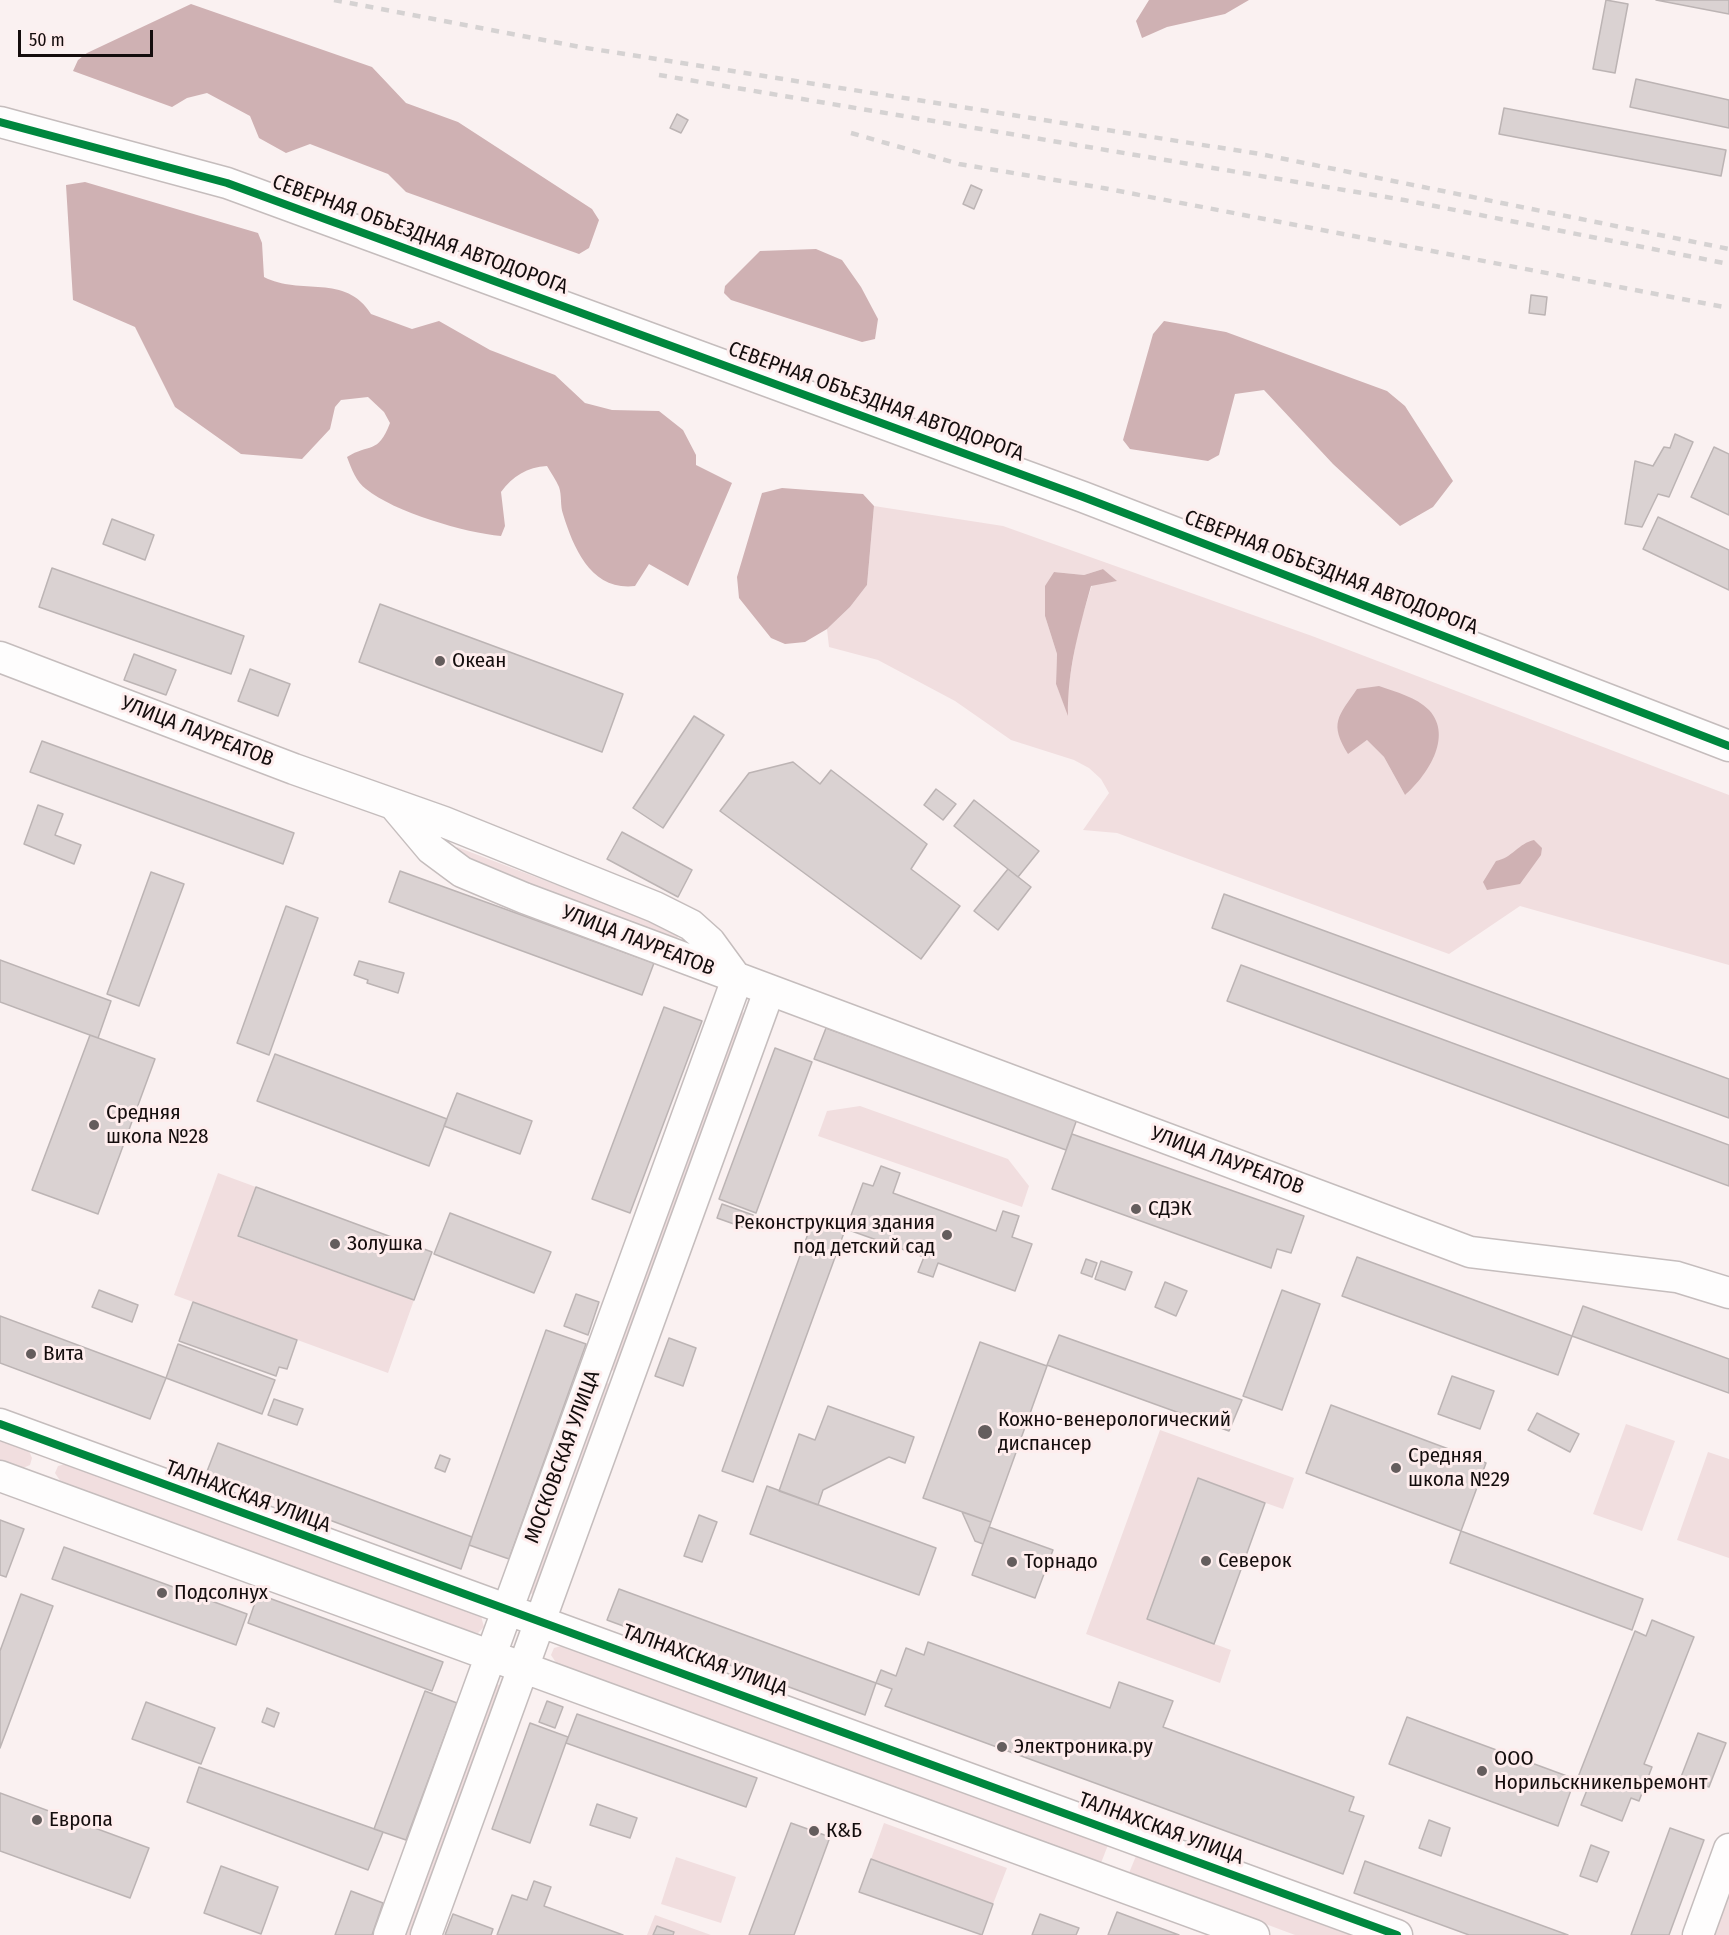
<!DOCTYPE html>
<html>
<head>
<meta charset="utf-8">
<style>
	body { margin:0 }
	#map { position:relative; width:1729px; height:1935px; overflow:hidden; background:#faf1f1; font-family:"Fira Sans Condensed",sans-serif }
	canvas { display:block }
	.scale { position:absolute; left:18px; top:30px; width:135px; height:27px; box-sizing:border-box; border:3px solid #140d0d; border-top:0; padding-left:8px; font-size:18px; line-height:21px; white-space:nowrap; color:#140d0d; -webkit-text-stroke:4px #feeded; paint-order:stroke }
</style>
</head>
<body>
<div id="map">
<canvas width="1729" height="1935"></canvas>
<div class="scale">50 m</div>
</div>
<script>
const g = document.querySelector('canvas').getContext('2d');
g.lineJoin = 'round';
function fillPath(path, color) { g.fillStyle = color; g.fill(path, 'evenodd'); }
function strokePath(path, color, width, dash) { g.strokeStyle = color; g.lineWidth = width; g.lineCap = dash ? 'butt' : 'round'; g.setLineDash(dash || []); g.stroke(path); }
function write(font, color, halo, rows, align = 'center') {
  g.font = font + ' "Fira Sans Condensed",sans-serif'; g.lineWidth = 6; g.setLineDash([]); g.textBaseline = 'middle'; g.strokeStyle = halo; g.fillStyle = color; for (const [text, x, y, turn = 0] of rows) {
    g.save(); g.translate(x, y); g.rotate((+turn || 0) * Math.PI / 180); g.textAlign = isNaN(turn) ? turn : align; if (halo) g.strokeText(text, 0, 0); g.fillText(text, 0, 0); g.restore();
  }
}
fillPath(new Path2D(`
	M874 506 1003 526 1312 636 1729 795V965L1520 906 1449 954 1117 833 1083 830 1109 793 1101 779 1089 768 1074 760 1011 740 955 701 878 660 829 647 827 629 850 607 867 585ZM1103 569 1116 581 1092 585 1078 630 1068 688V714L1056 684 1057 654 1045 616 1054 572 1084 575ZM1412 698 1405 795 1384 757 1367 740 1347 754Z
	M457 847 680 932 676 941 454 855Z
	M740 1011 748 1015 623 1374 605 1368Z
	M860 1106 1008 1159 1029 1186 1022 1207 818 1136 827 1111Z
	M218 1173 256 1187 238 1237 414 1300 388 1373 174 1295Z
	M601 1381 619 1387 535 1596 529 1592Z
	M1626 1424 1675 1441 1642 1531 1593 1514Z
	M1160 1430 1294 1478 1283 1509 1197 1479 1147 1619 1231 1650 1220 1683 1086 1634Z
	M0 1441 29 1451 32 1458 30 1465 23 1468 0 1460Z
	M1708 1452 1729 1459V1558L1677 1540Z
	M65 1464 481 1616 484 1627 478 1633 471 1632 61 1482 55 1473 58 1466Z
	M561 1646 564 1647 1108 1845 1101 1863 557 1664 551 1655 554 1648Z
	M494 1683 501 1686 417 1935H397Z
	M884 1823 1007 1868 993 1904 871 1859Z
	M1136 1856 1350 1935H1295L1129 1873Z
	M676 1857 736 1877 721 1923 661 1904Z
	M1729 1882V1935H1710Z
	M655 1915 711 1935H673L674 1932 657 1926 653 1935H647Z`), '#f1dedf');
fillPath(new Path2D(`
	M1149 0H1249L1225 14 1167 27 1142 38 1136 21Z
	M191 4 372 67 406 103 458 122 592 209 599 220 589 248 579 254 406 192 388 174 310 144 286 153 259 138 250 116 207 93 187 98 172 107 73 71 78 60 87 53Z
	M85 182 258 233 262 243 264 277C300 296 346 273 371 314L412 329 439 321 490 350 555 375 585 403 612 410 659 411 683 430 696 455V465L732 483 688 586 649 564 635 586C592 591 574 550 563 514 560 506 562 495 559 487 556 480 551 473 547 466 527 467 513 476 501 492L505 526 501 536C466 533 394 512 366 489 357 483 351 468 347 457 369 443 378 455 390 423L384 412 368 397 341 400 335 407 330 429 302 459 241 454 175 407 135 327 73 300 66 185Z
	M816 249 842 260 861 287 878 319 875 339 862 342 731 300 724 293 725 286 760 251Z
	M1164 321 1226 332 1387 391 1405 406 1453 481 1433 507 1400 526 1333 464 1264 390 1235 394 1219 455 1208 461 1130 449 1123 440 1153 334Z
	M782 488 863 494 874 506 867 585 850 607 827 629 805 642 785 644 771 638 739 598 737 577 762 493Z
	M1103 569 1117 581 1091 586C1079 629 1067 671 1068 716L1056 684 1057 654 1045 616V586L1054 572 1084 575Z
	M1379 686C1396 692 1416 697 1429 710 1454 737 1426 777 1405 795L1384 757 1367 740 1348 754C1329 723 1338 717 1357 689Z
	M1534 840 1542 848 1541 855 1520 884 1487 890 1483 882 1496 861C1512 858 1519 843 1534 840Z`), '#cfb1b3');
const building = new Path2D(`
	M1606 0 1628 4 1615 73 1593 69Z
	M1656 0H1729V14Z
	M1636 79 1729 100V128L1630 107Z
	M1504 108 1726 150 1721 176 1499 134Z
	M677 114 688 120 681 133 670 128Z
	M971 185 982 190 974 209 963 204Z
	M1531 295 1547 297 1545 315 1529 313Z
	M1675 434 1693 442 1669 497 1658 494 1642 527 1625 524 1635 461 1653 466 1664 447 1670 448Z
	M1714 447 1729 454V515L1691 497Z
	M1658 517 1729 550V590L1643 549Z
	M112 519 154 535 145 560 103 544Z
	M52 568 244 636 231 674 39 607Z
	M380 604 623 694 602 752 359 662Z
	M134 654 176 670 166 695 124 680Z
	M250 669 290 684 278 716 238 701Z
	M694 716 724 735 663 828 633 808Z
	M42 741 294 833 283 864 30 772Z
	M793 762 820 784 831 770 927 844 911 869 960 906 921 959 720 811 749 773Z
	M936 789 956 804 943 820 924 805Z
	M974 800 1039 851 1018 877 954 826Z
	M38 805 63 814 55 835 81 845 74 864 24 844Z
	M622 832 692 870 678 897 607 859Z
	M1008 869 1031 887 998 930 974 911Z
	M400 871 654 963 642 995 389 902Z
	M151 872 184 884 139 1006 107 994Z
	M1224 894 1729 1079V1118L1212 928Z
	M286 906 318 918 269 1055 237 1043Z
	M0 960 111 1001 98 1038 0 1002Z
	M359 961 404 973 398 993 367 983 368 980 354 975Z
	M1241 965 1729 1145V1186L1227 1001Z
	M664 1007 702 1021 630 1213 592 1199Z
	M826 1028 1077 1119 1066 1150 814 1059Z
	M90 1035 155 1059 98 1214 32 1190Z
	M775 1048 812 1062 756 1213 719 1199Z
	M275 1054 447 1119 429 1166 257 1101Z
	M457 1093 532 1121 520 1154 444 1126Z
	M1072 1134 1304 1216 1291 1253 1277 1249 1271 1268 1052 1189Z
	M881 1166 900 1173 893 1193 996 1231 1003 1211 1019 1216 1012 1237 1032 1244 1015 1291 938 1263 933 1277 918 1272 924 1257 846 1229 863 1183 873 1186Z
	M256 1187 432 1252 414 1300 238 1236Z
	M722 1204 753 1215 748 1229 717 1218Z
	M450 1213 551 1252 534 1293 434 1254Z
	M813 1220 845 1230 753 1482 722 1471Z
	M1357 1257 1572 1336 1558 1375 1342 1296Z
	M1086 1259 1097 1263 1092 1277 1081 1273Z
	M1101 1261 1132 1272 1125 1290 1095 1279Z
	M1165 1282 1187 1291 1176 1316 1155 1307Z
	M99 1290 138 1305 132 1322 92 1307Z
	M1282 1290 1320 1304 1282 1410 1243 1396Z
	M576 1294 599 1302 588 1335 564 1326Z
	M193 1302 297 1340 287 1369 279 1367 276 1376 179 1341Z
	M1583 1306 1729 1359V1393L1572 1336Z
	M0 1316 166 1378 150 1419 0 1363Z
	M546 1330 586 1344 509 1559 469 1545Z
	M1059 1335 1242 1400 1229 1431 1047 1365Z
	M669 1338 696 1348 683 1386 655 1376Z
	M980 1342 1047 1366 991 1522 923 1498Z
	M178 1344 275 1380 262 1414 166 1378Z
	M1452 1376 1494 1391 1480 1429 1438 1414Z
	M274 1399 303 1409 297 1425 268 1415Z
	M1331 1405 1486 1463 1461 1531 1306 1473Z
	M828 1406 914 1437 905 1463 889 1457 823 1490 818 1505 779 1491 799 1434 815 1440Z
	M1537 1413 1579 1434 1570 1452 1528 1430Z
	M218 1443 472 1537 461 1569 206 1474Z
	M440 1455 450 1459 445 1472 435 1468Z
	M1198 1478 1265 1503 1214 1644 1147 1619Z
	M767 1486 936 1548 919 1595 750 1534Z
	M962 1512 991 1522 983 1544 975 1541Z
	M699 1515 717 1522 702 1562 684 1556Z
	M0 1520 24 1529 6 1577 0 1575Z
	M989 1527 1053 1550 1035 1598 972 1575Z
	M1461 1531 1643 1599 1632 1630 1450 1563Z
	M64 1547 247 1614 236 1645 52 1579Z
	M619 1589 876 1683 865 1715 607 1620Z
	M21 1594 53 1606 0 1748V1651Z
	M258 1594 443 1662 432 1691 248 1623Z
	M1652 1620 1694 1637 1644 1764 1652 1767 1639 1801 1631 1798 1622 1821 1581 1805 1587 1790 1575 1785 1635 1631 1646 1636Z
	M928 1642 1110 1708 1119 1682 1173 1701 1163 1727 1354 1797 1349 1811 1364 1816 1343 1874 885 1706 892 1689 876 1683 881 1670 896 1676 906 1648 924 1655Z
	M425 1691 457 1703 406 1840 374 1829Z
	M547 1701 563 1707 555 1728 539 1722Z
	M146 1702 215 1728 201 1764 132 1739Z
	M267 1708 279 1713 274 1727 262 1722Z
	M577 1714 757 1778 746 1807 566 1743Z
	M1407 1717 1575 1779 1558 1826 1389 1764Z
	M530 1723 568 1737 530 1843 492 1829Z
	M1698 1733 1726 1743 1709 1787 1681 1777Z
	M199 1767 383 1832 368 1870 187 1802Z
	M0 1793 149 1848 130 1898 0 1851Z
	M597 1804 637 1818 630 1838 590 1825Z
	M1429 1820 1450 1828 1441 1856 1419 1848Z
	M791 1823 830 1837 794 1935H749Z
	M1670 1828 1704 1840 1669 1935H1631Z
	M1591 1845 1609 1852 1597 1882 1580 1876Z
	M871 1859 993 1904 982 1935 859 1892Z
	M1365 1861 1568 1935H1469L1354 1893Z
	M221 1866 278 1887 261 1934 204 1913Z
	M534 1881 551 1887 544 1906 623 1935H497L512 1895 527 1900Z
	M351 1891 383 1903 372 1935H335Z
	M1117 1912 1179 1935H1108Z
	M453 1914 493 1929 491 1935H445Z
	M1040 1914 1079 1928 1076 1935H1032Z
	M657 1926 674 1932 673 1935H653Z`);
fillPath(building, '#dad2d2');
strokePath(building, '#bcb4b4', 1.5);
const secondary = new Path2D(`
	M0 122 227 183 1083 497 1729 746
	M0 657 294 769 444 822 655 907 691 925 710 942 737 979
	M394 805 431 849 462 872 524 898 1470 1252 1677 1277 1729 1293
	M0 1424 1397 1935
	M0 1476 1254 1935
	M389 1935 737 979
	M426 1935 769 991
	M1698 1935 1729 1849`);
strokePath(secondary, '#c5bdbd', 33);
strokePath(secondary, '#fefdfd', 30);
strokePath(new Path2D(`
	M334 0 580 47 1260 154 1729 249
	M659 75 1404 200 1729 264
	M851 133 959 164 1103 188 1729 308`), '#d5d2d2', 4.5, [8, 8]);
strokePath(new Path2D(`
	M0 122 227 183 1083 497 1729 746
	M0 1424 1397 1935`), '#00873e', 8);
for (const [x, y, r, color] of [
	[440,661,6,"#645d5d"],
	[94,1125,6,"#645d5d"],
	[1136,1209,6,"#645d5d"],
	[947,1235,6,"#645d5d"],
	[335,1244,6,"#645d5d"],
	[31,1354,6,"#645d5d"],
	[985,1432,8,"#645d5d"],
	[1396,1468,6,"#645d5d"],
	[1206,1561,6,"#645d5d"],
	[1012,1562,6,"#645d5d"],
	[162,1593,6,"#645d5d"],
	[1002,1747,6,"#645d5d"],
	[1482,1771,6,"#645d5d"],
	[37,1820,6,"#645d5d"],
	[814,1831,6,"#645d5d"]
]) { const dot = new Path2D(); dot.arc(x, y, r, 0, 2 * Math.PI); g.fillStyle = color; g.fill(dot); strokePath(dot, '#feeded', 2); }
write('21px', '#140d0d', '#feeded', [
	["СЕВЕРНАЯ ОБЪЕЗДНАЯ АВТОДОРОГА",420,235,20],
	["СЕВЕРНАЯ ОБЪЕЗДНАЯ АВТОДОРОГА",876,402,20],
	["СЕВЕРНАЯ ОБЪЕЗДНАЯ АВТОДОРОГА",1331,573,21],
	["УЛИЦА ЛАУРЕАТОВ",197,732,21],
	["УЛИЦА ЛАУРЕАТОВ",638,941,21],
	["УЛИЦА ЛАУРЕАТОВ",1227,1161,20],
	["МОСКОВСКАЯ УЛИЦА",563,1457,-70],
	["ТАЛНАХСКАЯ УЛИЦА",248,1497,20],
	["ТАЛНАХСКАЯ УЛИЦА",705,1661,20],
	["ТАЛНАХСКАЯ УЛИЦА",1161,1829,20]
]);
write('21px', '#140d0d', '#feeded', [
	["Океан",452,661],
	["Средняя",106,1113],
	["школа №28",106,1137],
	["СДЭК",1148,1209],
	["Реконструкция здания",935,1223,"right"],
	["под детский сад",935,1247,"right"],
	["Золушка",347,1244],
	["Вита",43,1354],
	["Кожно-венерологический",998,1420],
	["диспансер",998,1444],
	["Средняя",1408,1456],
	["школа №29",1408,1480],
	["Северок",1218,1561],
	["Торнадо",1024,1562],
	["Подсолнух",174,1593],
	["Электроника.ру",1014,1747],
	["ООО",1494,1759],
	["Норильскникельремонт",1494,1783],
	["Европа",49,1820],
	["К&Б",826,1831]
], 'left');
</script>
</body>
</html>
